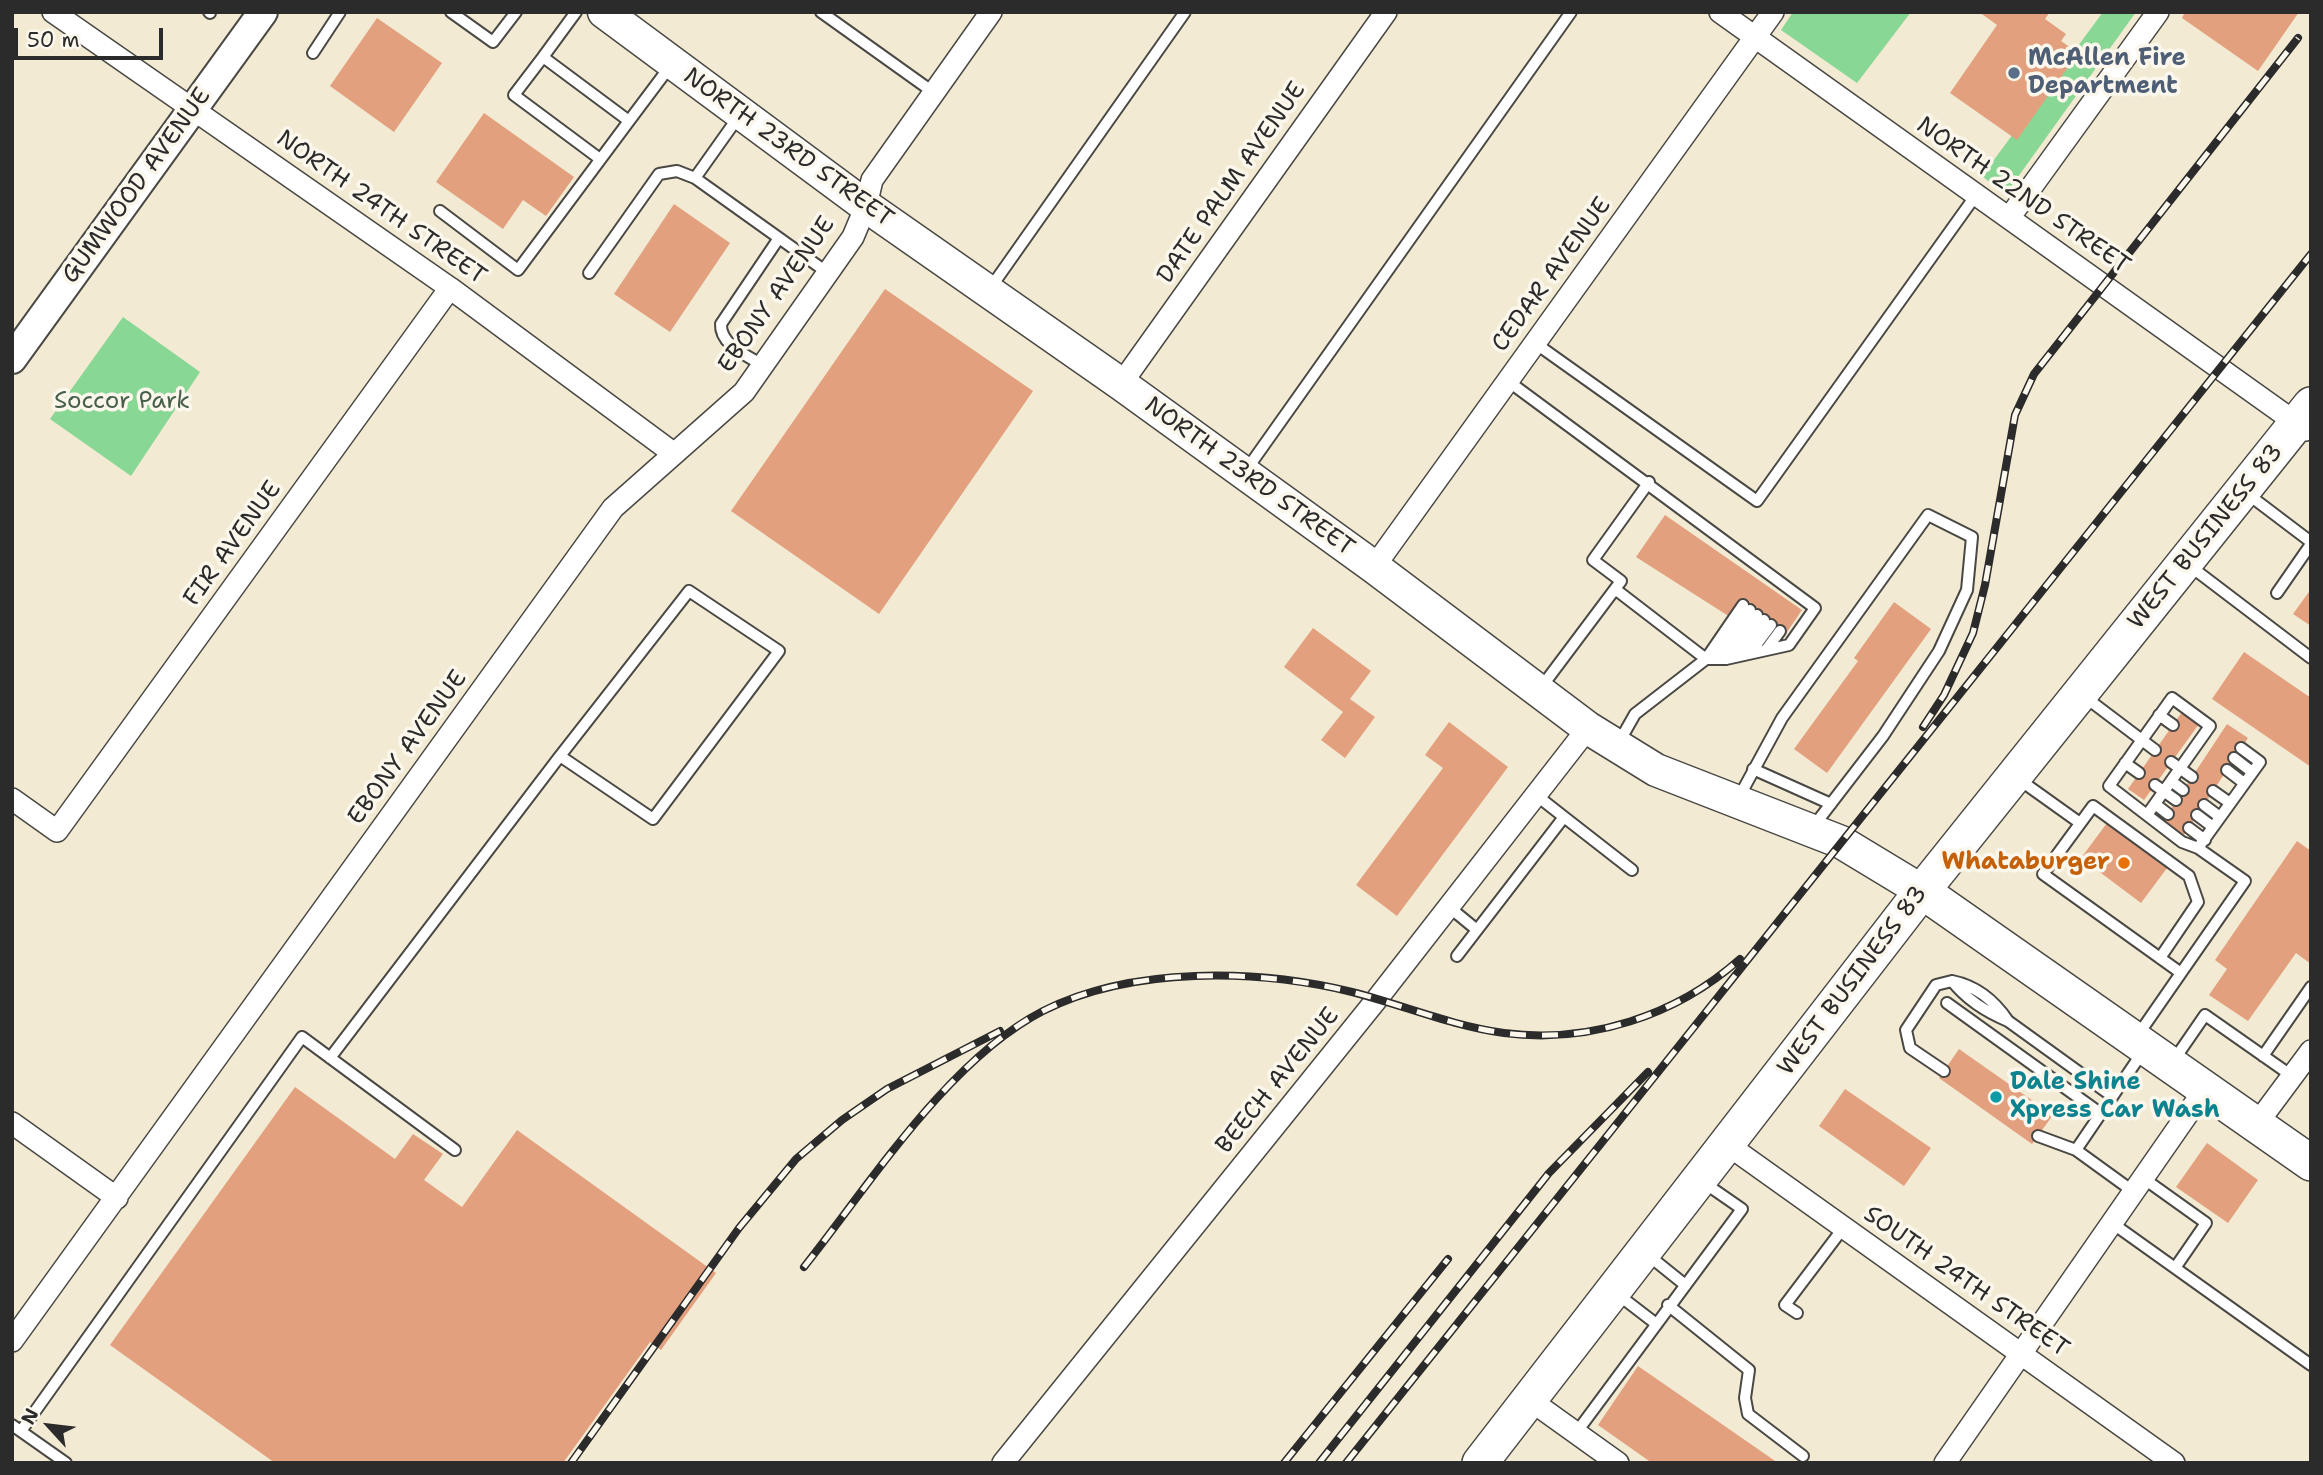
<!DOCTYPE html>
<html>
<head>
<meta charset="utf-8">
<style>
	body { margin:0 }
	#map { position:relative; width:2323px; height:1475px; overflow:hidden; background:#f2ead2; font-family:"Shantell Sans",sans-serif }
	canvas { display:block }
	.frame { position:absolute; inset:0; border:14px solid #2b2b2b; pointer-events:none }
	.north { position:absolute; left:14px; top:1391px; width:70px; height:70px; -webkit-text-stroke:5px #fbf7ec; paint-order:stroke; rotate:297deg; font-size:19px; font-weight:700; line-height:28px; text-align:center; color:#2b2b2b }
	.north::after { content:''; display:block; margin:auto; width:24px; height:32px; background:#2b2b2b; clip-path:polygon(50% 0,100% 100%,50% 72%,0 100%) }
	.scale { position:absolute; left:14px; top:28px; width:149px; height:32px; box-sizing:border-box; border:4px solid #2b2b2b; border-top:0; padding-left:9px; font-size:21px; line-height:24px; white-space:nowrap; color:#2b2b2b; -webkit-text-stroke:5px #fbf7ec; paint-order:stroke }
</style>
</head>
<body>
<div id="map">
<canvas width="2323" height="1475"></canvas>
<div class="frame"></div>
<div class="north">N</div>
<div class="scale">50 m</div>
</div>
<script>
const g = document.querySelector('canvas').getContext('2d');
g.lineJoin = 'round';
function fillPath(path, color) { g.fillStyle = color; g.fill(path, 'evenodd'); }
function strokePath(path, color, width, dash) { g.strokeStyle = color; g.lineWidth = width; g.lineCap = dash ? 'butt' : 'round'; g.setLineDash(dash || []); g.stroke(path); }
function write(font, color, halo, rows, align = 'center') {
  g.font = font + ' "Shantell Sans",sans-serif'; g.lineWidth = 7; g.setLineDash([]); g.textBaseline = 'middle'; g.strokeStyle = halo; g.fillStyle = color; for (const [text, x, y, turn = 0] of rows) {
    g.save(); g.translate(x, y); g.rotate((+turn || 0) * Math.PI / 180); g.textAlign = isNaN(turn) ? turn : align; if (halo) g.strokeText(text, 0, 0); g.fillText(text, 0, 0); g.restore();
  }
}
fillPath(new Path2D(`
	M1793 12H1911L1857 83 1781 30Z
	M2103 12H2136L2005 195 1982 176Z
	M123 317 200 372 131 476 50 419Z`), '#89d795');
fillPath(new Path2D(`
	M1979 12H2050L2045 19 2066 34 2061 41 2078 53 2017 140 1950 93 1997 25Z
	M2185 12H2299L2258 71 2182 18Z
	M377 18 442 63 394 132 330 86Z
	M484 113 574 177 546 216 523 200 503 229 436 182Z
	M674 204 730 243 670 332 614 294Z
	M885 289 1033 391 879 614 731 511Z
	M1665 515 1802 610 1785 635 1740 603 1730 617 1636 557Z
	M2311 589V626L2293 614Z
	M1894 602 1931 629 1827 773 1794 749 1858 661 1854 658Z
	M1313 628 1371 671 1350 699 1375 717 1345 758 1321 740 1343 712 1284 667Z
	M2244 652 2311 698V767L2212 699Z
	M2182 712 2199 724 2144 800 2128 789Z
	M1449 722 1508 767 1397 916 1356 885 1443 768 1425 755Z
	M2227 724 2248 738 2184 835 2163 821Z
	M2107 823 2167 868 2141 903 2081 858Z
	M2297 841 2311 851V964L2296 953 2248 1021 2209 995 2227 969 2215 960Z
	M1959 1049 2053 1115 2032 1144 1939 1078Z
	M295 1087 395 1159 413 1134 443 1154 424 1180 462 1207 517 1130 716 1273 661 1350 650 1342 563 1463H275L110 1345Z
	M1845 1089 1931 1148 1904 1186 1819 1126Z
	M2207 1143 2258 1180 2228 1223 2176 1187Z
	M1638 1366 1778 1463H1652L1598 1425Z`), '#e2a07e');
const service = new Path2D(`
	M209 12 210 13
	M451 12 493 42 516 12
	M576 12 543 57 629 121 671 65
	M821 12 933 92
	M313 53 340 12
	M543 57 514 95 600 159
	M739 116 695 178 779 238
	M440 211 518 270 629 121
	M589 273 659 174 677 171 695 178
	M989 290 1185 12
	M1535 343 1757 501 1976 195
	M762 365C747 355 720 345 721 324L779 238 828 273
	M1508 381 1815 608 1789 645 1726 659H1706L1635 714 1618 744
	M1247 469 1571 12
	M2245 492 2311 542
	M2190 566 2311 658
	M1615 589 1706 659 1743 605
	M2277 593 2311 544
	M1766 650 1780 631
	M1750 653 1771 625
	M1739 656 1764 620
	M1715 659 1750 610
	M1726 659 1757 615
	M1540 689 1621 581 1593 560 1649 482
	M2085 697 2155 750
	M2159 715 2173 725
	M2234 758 2252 772
	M2171 762 2192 777
	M2125 763 2139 773
	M1753 769 1831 804
	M2227 770 2244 783
	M2017 778 2080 823
	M2171 781 2183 790
	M2155 785 2176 800
	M2213 791 2230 803
	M1738 799 1782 718 1928 515 1972 537 1967 590 1939 651 1883 736 1813 827
	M2155 804 2168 814
	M2204 805 2220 817
	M2147 815 2210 726 2172 698 2109 786 2182 842 2198 848 2245 881 2181 973
	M2197 815 2213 827
	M1564 817 1632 870
	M2189 828 2205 840
	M2198 848 2260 762 2241 748
	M1449 907 1477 930 1457 956
	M1477 930 1564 817 1536 795
	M1952 981C1977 986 1994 1000 2008 1021
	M1947 1003 2100 1113
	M2138 1035 2181 973 2043 874 2093 806 2189 876 2198 902 2160 958
	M2263 1056 2311 987
	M330 1058 560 756 653 819 779 651 689 591 560 756
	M2174 1060 2205 1015 2292 1076
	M1944 1071 1910 1048 1906 1030 1936 985 1952 981C1967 1000 1986 1012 2008 1021L2112 1096
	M2038 1136 2076 1150
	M2143 1178 2206 1223 2175 1268
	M2134 1192 2076 1150 2144 1050
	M2112 1223 2311 1365
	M1648 1255 1684 1284
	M1616 1293 1655 1323
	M1668 1305 1749 1370 1745 1398 1748 1414 1803 1456
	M1797 1313 1785 1305 1844 1227
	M12 1425 66 1463
	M21 1431 302 1037 455 1150
	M1576 1433 1742 1209 1703 1182`);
const minor = new Path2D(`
	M53 12 450 288 673 453
	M1720 12 2306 430
	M2009 218 2158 12
	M1121 384 1386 12
	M1374 567 1773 12
	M12 799 57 831 450 288
	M12 1123 117 1198
	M2256 1125 2311 1051
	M1728 1145 2174 1463
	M12 1341 613 508 744 392 853 237 866 206 872 180 991 12
	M1530 1400 1618 1463
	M1003 1463 1377 999 1588 728
	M1945 1463 2205 1089`);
const tertiary = new Path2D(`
	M12 359 263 12`);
const secondary = new Path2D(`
	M604 12 866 206 1121 384 1374 567 1588 728 1656 770 1841 842 1922 891`);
const primary = new Path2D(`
	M1922 891 2311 1163
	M1480 1463 1922 891 2311 405`);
strokePath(service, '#494844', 14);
strokePath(minor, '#494844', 24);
strokePath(tertiary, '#494844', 32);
strokePath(secondary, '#494844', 35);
strokePath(primary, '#494844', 38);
strokePath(service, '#fff', 10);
strokePath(minor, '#fff', 21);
strokePath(tertiary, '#fff', 28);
strokePath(secondary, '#fff', 32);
strokePath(primary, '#fff', 35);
const rail = new Path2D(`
	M1923 727 1944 695 1973 633 1985 585 2015 415 2034 374 2298 38
	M804 1267C870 1184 948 1060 1043 1011 1132 966 1257 969 1352 992 1403 1005 1452 1026 1504 1033 1589 1044 1676 1016 1740 959
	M571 1463 739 1228 796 1159 842 1120 887 1089 1000 1031
	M1284 1463 1448 1259
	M1319 1463 1549 1173 1648 1072
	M1346 1463 2311 254`);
strokePath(rail, '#2b2b2b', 8);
strokePath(rail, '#fbf7ec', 5, [16]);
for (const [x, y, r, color] of [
	[2014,73,7,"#5c6f8a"],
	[2124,863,7,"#e8710a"],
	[1996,1097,7,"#0f9aa8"]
]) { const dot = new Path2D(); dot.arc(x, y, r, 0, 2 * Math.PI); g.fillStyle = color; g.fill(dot); strokePath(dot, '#fbf7ec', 2.5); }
write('bold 24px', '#4e5e75', '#fbf7ec', [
	["McAllen Fire",2028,59],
	["Department",2028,87]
], 'left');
write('24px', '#2b2b2b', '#fbf7ec', [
	["NORTH 23RD STREET",788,148,36],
	["DATE PALM AVENUE",1232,183,-55],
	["GUMWOOD AVENUE",137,186,-54],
	["NORTH 22ND STREET",2023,196,35],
	["NORTH 24TH STREET",381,208,35],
	["CEDAR AVENUE",1552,275,-54],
	["EBONY AVENUE",777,295,-55],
	["NORTH 23RD STREET",1249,477,36],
	["WEST BUSINESS 83",2206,537,-51],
	["FIR AVENUE",233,544,-54],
	["EBONY AVENUE",408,748,-54],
	["WEST BUSINESS 83",1853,981,-53],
	["BEECH AVENUE",1278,1081,-51],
	["SOUTH 24TH STREET",1966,1282,35]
]);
write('24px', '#475f4b', '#fbf7ec', [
	["Soccor Park",122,402]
]);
write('bold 24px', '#c56008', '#fbf7ec', [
	["Whataburger",2110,863]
], 'right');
write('bold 24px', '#0d838f', '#fbf7ec', [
	["Dale Shine",2010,1083],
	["Xpress Car Wash",2010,1111]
], 'left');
</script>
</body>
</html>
